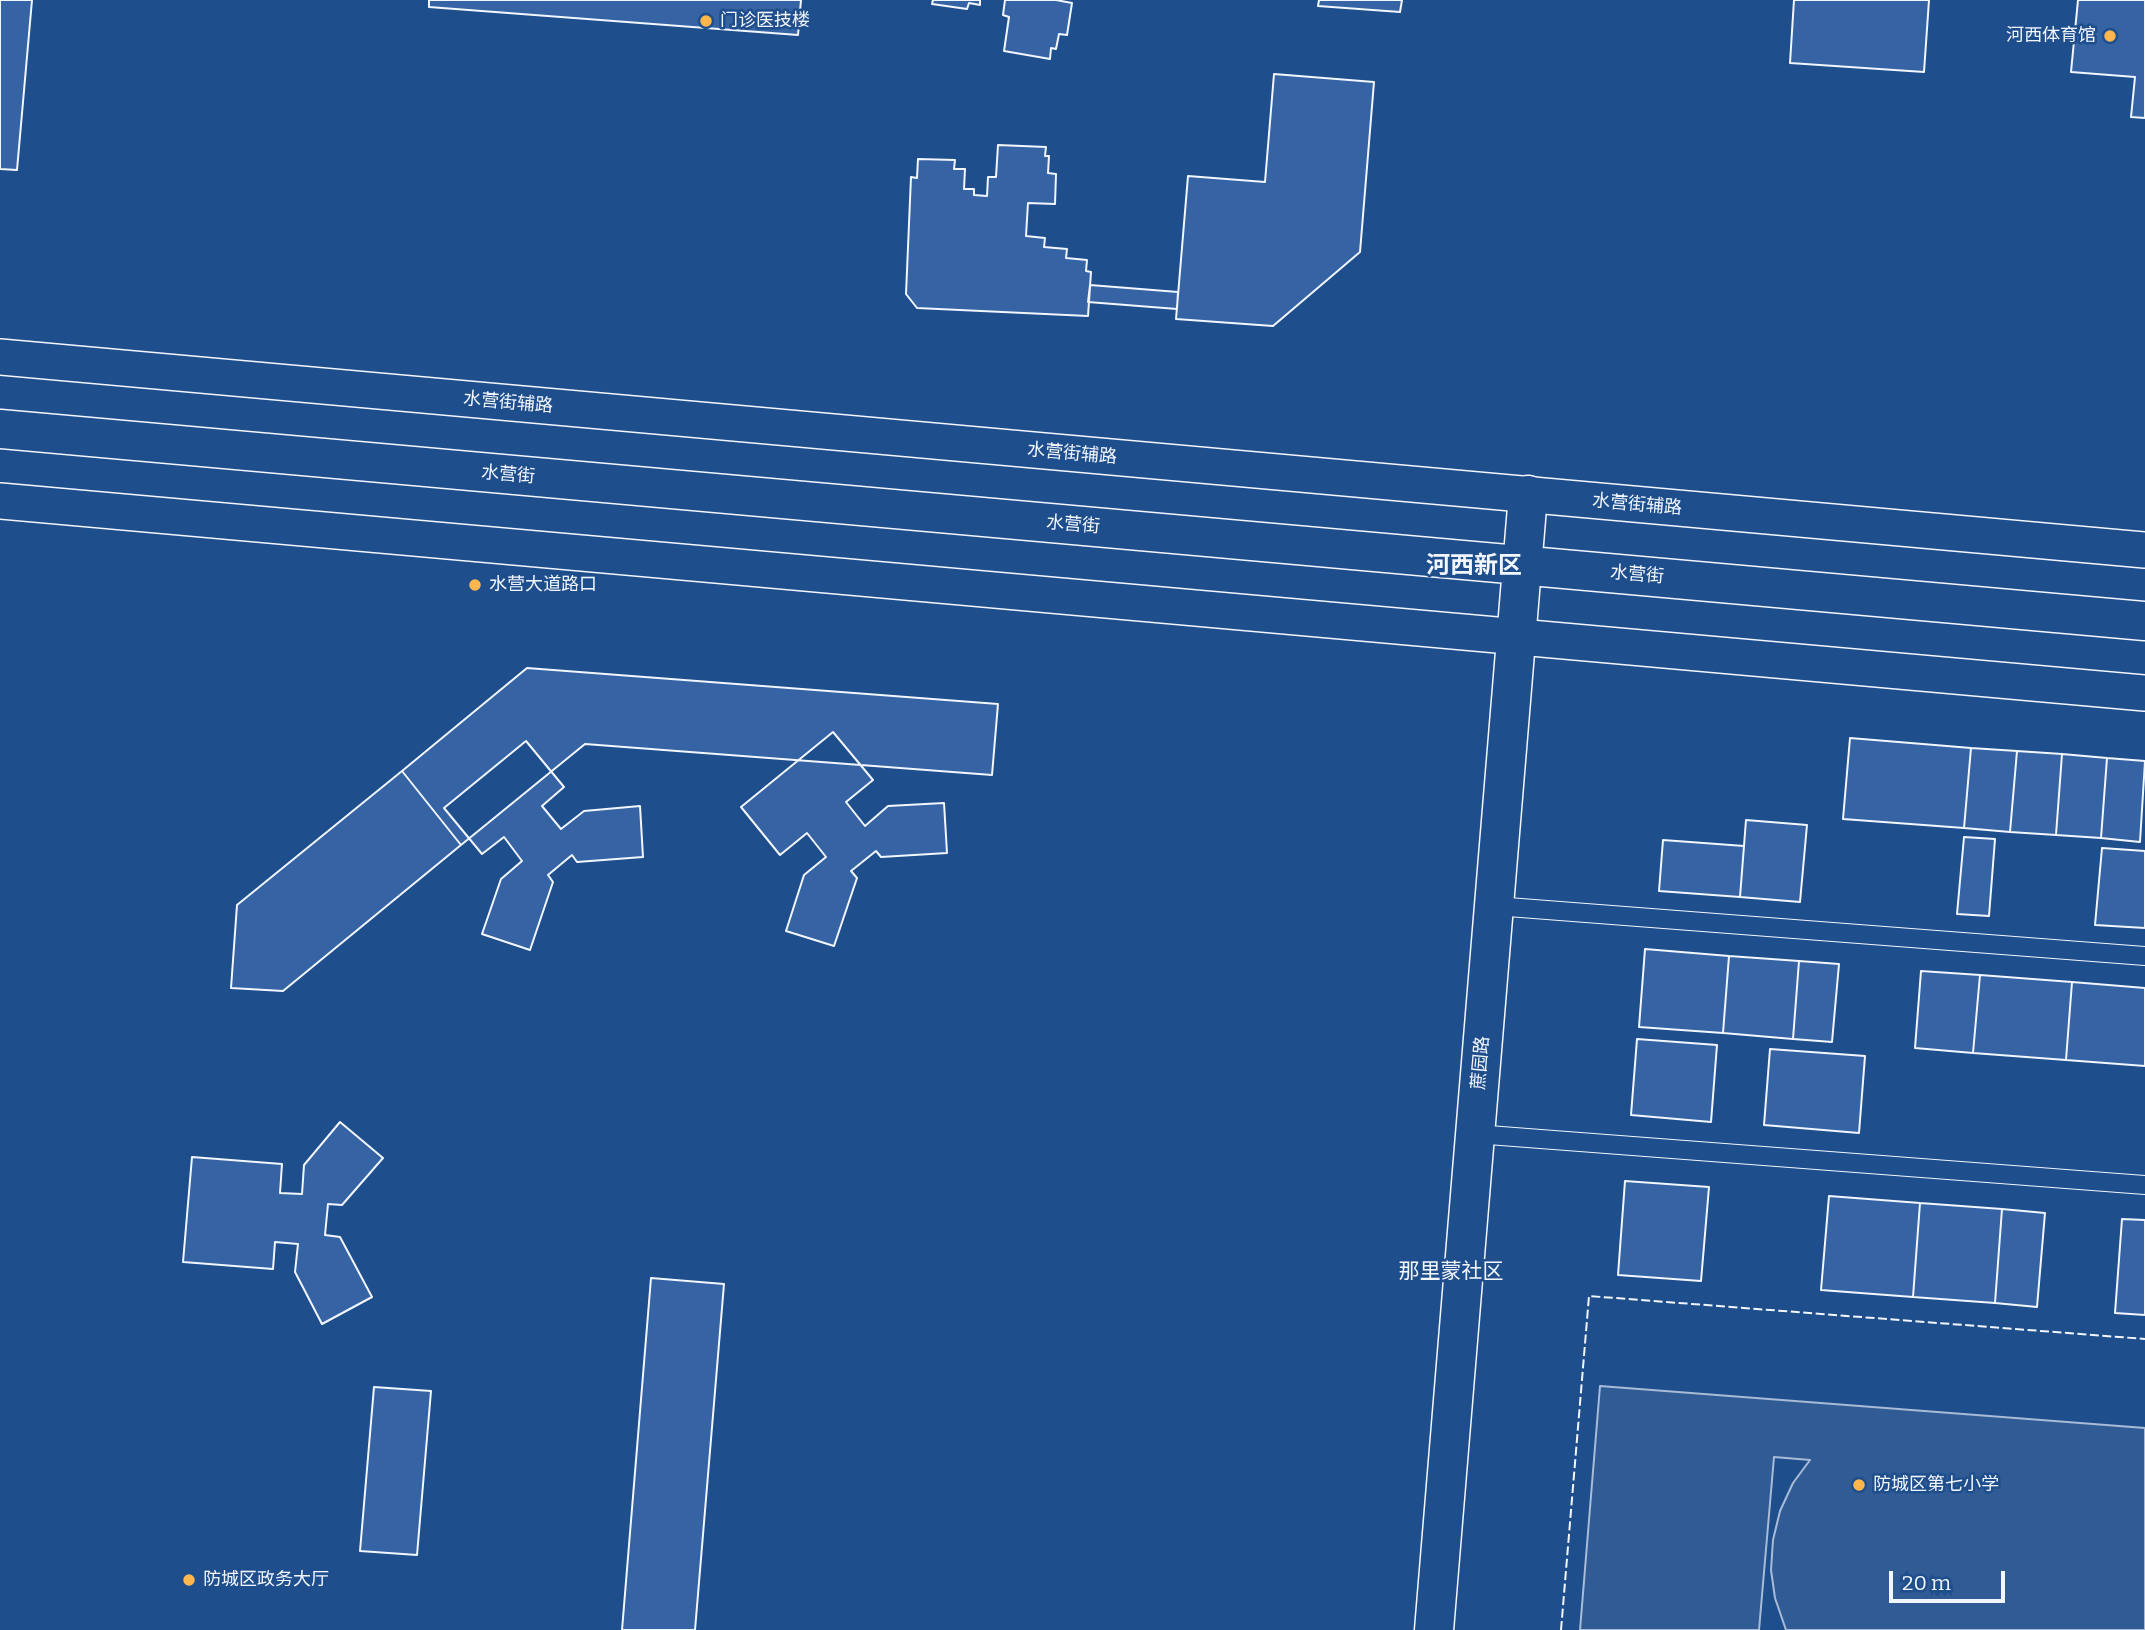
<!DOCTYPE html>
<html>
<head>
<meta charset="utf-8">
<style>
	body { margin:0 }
	#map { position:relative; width:2145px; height:1630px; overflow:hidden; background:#1f4e8c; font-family:Bitter,serif }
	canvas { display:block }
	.scale { position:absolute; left:1889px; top:1571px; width:116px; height:32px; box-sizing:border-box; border:4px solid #f2f6ff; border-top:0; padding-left:9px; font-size:21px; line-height:24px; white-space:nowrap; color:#f2f6ff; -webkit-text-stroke:5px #1f4e8c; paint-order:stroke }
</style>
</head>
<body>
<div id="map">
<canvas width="2145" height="1630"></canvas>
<div class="scale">20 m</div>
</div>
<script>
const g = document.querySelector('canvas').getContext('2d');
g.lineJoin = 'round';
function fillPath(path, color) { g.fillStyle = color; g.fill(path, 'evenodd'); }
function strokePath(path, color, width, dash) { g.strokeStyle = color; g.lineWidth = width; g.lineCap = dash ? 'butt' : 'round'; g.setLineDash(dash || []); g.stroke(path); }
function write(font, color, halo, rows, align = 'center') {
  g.font = font + ' Bitter,"Noto Sans SC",serif'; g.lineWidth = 5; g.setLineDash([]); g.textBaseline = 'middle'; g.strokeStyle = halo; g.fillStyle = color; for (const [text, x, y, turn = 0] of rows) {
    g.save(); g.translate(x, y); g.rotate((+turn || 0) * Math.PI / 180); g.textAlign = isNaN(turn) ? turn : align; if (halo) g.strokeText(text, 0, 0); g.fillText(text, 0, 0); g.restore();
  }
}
const built = new Path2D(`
	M1600 1386 2145 1428V1630H1786L1775 1598 1771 1570 1773 1540 1780 1511 1793 1483 1810 1460 1774 1457 1759 1630H1580Z`);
fillPath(built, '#305b95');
strokePath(built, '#a8bbd7', 2);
const building = new Path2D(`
	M0 0H32L17 170 0 169Z
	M429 0H801L798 35 429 7Z
	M933 0H980V5L969 3 967 9 932 4Z
	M1005 0H1056L1072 3 1067 35 1059 34 1056 49 1051 48 1050 59 1004 51 1009 17 1003 15Z
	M1319 0H1402L1400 12 1318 6Z
	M1794 0H1929L1924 72 1790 63Z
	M2078 0H2145V118L2131 117 2135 77 2071 72Z
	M1274 74 1374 82 1360 252 1273 326 1176 319 1188 176 1265 182Z
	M998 145 1046 147 1045 156H1049L1048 173 1056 174 1055 204 1028 203 1026 236 1045 238 1044 247 1067 249 1066 258 1087 260 1086 271 1091 272 1088 316 917 308 906 294 911 177 917 178 918 159 955 160 954 169H965L964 189H974V195L987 196 988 177H996Z
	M1090 285 1178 292 1177 309 1088 302Z
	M527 668 998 704 992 775 585 744 461 845 402 771Z
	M833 732 873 780 846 802 865 826 888 806 944 803 947 853 881 857 876 851 851 871 857 878 834 946 786 931 804 875 826 857 807 833 780 855 741 807Z
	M1850 738 1971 748 1964 828 1843 819Z
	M526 741 564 787 542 806 561 829 584 811 640 806 643 857 577 862 572 855 548 875 553 882 530 950 482 934 501 879 522 861 504 837 482 854 444 808Z
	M1971 748 2017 751 2010 832 1964 828Z
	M2017 751 2062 754 2056 835 2010 832Z
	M2062 754 2107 758 2101 838 2056 835Z
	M2107 758 2145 761 2140 842 2101 838Z
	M402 771 461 845 283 991 231 988 237 905Z
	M1746 820 1807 825 1800 902 1740 897Z
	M1964 837 1995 839 1989 916 1957 914Z
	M1663 840 1744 846 1740 897 1659 891Z
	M2102 848 2145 851V928L2095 925Z
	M1645 949 1729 956 1723 1033 1639 1027Z
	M1729 956 1799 961 1793 1039 1723 1033Z
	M1799 961 1839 964 1832 1042 1793 1039Z
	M1921 971 1980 975 1973 1053 1915 1048Z
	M1980 975 2072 982 2066 1060 1973 1053Z
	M2072 982 2145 988V1066L2066 1060Z
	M1637 1039 1717 1045 1711 1122 1631 1115Z
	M1770 1049 1865 1056 1859 1133 1764 1125Z
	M340 1122 383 1158 342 1205 328 1204 325 1235 340 1237 372 1297 322 1324 295 1272 298 1244 275 1242 273 1269 183 1262 192 1157 282 1164 280 1193 302 1194 304 1165Z
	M1625 1181 1709 1187 1701 1281 1618 1275Z
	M1829 1196 1920 1203 1913 1297 1821 1290Z
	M1920 1203 2002 1209 1995 1303 1913 1297Z
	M2002 1209 2045 1213 2037 1307 1995 1303Z
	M2122 1219 2145 1220V1315L2115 1313Z
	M651 1278 724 1284 695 1630H622Z
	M374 1387 431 1391 417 1555 360 1551Z`);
fillPath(building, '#3563a3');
strokePath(building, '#f2f6ff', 2);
const service = new Path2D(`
	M1495 906 2145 956
	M1475 1134 2145 1185`);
const minor = new Path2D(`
	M0 357 2145 550
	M0 501 2145 693`);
const tertiary = new Path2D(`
	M0 429 2145 621
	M1434 1630 1528 495`);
strokePath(service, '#f2f6ff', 20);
strokePath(minor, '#f2f6ff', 38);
strokePath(tertiary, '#f2f6ff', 41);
strokePath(service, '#1f4e8c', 18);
strokePath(minor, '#1f4e8c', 35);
strokePath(tertiary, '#1f4e8c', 38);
strokePath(new Path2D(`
	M1561 1630 1589 1296 2145 1339`), '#f2f6ff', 2, [9, 3.5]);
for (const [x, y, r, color] of [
	[706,21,7,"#ffb74d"],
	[2110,36,7,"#ffb74d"],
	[475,585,7,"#ffb74d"],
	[1859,1485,7,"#ffb74d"],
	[189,1580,7,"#ffb74d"]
]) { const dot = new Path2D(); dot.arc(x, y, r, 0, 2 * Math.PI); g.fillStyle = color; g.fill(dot); strokePath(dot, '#1f4e8c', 2.5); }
write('18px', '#f2f6ff', '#1f4e8c', [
	["门诊医技楼",720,21],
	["河西体育馆",2096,36,"right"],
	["水营大道路口",489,585],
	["防城区第七小学",1873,1485],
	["防城区政务大厅",203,1580]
], 'left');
write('18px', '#f2f6ff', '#1f4e8c', [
	["水营街辅路",508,403,5],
	["水营街辅路",1072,454,5],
	["水营街",508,475,5],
	["水营街辅路",1637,505,5],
	["水营街",1073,525,5],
	["水营街",1637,575,5],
	["蔗园路",1481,1063,-85]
]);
write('21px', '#f2f6ff', '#1f4e8c', [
	["那里蒙社区",1451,1272]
]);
write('bold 24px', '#f2f6ff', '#1f4e8c', [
	["河西新区",1474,566]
]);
</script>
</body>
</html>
